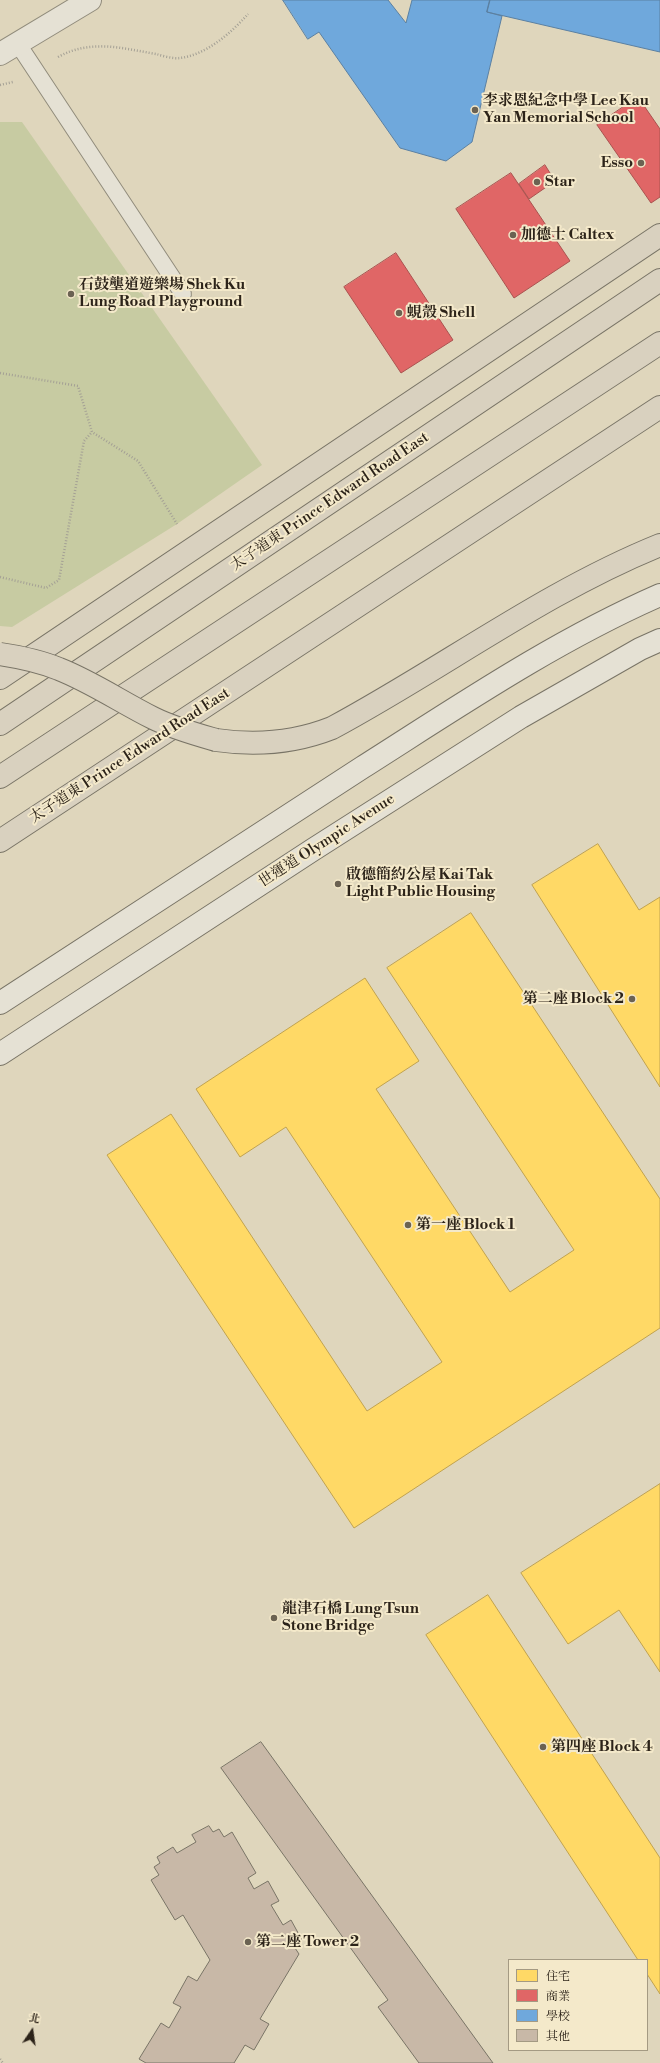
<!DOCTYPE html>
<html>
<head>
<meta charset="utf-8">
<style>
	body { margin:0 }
	#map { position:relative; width:660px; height:2063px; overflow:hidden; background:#dfd6bc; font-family:"Libre Bodoni","Noto Serif TC",serif }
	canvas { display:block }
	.legend { position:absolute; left:508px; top:1959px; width:140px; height:92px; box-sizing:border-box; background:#f4e9ca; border:1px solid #a49a83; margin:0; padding:5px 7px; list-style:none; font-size:12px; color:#2c2319 }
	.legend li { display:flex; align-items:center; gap:8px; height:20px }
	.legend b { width:20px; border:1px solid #a49a83 }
	.north { position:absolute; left:12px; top:2011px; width:40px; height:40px; -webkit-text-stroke:3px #f4e9ca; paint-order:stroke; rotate:13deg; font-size:11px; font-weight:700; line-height:16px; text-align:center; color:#2c2319 }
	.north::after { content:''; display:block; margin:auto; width:14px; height:18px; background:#2c2319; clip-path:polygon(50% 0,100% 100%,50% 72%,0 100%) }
</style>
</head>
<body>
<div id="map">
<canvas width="660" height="2063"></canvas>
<ul class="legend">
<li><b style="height:11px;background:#ffd966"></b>住宅</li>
<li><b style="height:11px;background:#e06666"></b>商業</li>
<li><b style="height:11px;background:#6fa8dc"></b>學校</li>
<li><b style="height:11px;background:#c8b8a7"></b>其他</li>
</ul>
<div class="north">北</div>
</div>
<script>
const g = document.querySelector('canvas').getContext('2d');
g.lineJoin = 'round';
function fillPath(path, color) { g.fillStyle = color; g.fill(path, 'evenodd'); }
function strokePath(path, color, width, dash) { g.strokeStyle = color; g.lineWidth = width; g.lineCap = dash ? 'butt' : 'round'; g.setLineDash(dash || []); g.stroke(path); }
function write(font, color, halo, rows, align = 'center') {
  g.font = font + ' "Libre Bodoni","Noto Serif TC",serif'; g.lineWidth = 4; g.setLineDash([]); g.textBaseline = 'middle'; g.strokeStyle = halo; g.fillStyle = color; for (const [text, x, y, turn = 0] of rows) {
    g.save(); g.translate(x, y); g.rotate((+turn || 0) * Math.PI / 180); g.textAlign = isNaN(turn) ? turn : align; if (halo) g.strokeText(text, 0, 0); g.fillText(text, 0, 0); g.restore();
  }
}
fillPath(new Path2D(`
	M0 122H22L262 465 177 524 12 627 0 626Z`), '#c7cba2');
const homes = new Path2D(`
	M598 844 639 910 660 897V1087L532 885Z
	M471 913 660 1199V1328L354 1528 107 1155 171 1114 367 1411 442 1362 286 1127 240 1157 196 1089 365 978 419 1061 376 1089 510 1292 574 1250 387 968Z
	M660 1484V1672L619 1610 568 1644 521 1573Z
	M488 1595 660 1858V1994L647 1974V1960H638L426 1635Z`);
fillPath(homes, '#ffd966');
strokePath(homes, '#c0a24f', 1);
const shops = new Path2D(`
	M638 97 660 129V197L651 203 597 125Z
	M545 165 555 181 529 199 519 184Z
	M511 173 570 261 514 298 456 209Z
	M396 253 453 340 401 373 344 287Z`);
fillPath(shops, '#e06666');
strokePath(shops, '#aa524f', 1);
const schools = new Path2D(`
	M283 0H388L406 23 412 0H490L487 12 502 16 472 142 446 161 400 148 319 32 308 39Z
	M490 0H660V52L487 12Z`);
fillPath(schools, '#6fa8dc');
strokePath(schools, '#5b80a2', 1);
const building = new Path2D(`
	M261 1742 493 2063H419L378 2007 388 2000 221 1768Z
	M209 1826 213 1832 219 1829 224 1837 232 1832 256 1873 248 1878 254 1889 268 1881 279 1901 271 1905 283 1925 291 1920 302 1940 293 1945 299 1954 260 2019 269 2024 254 2050 245 2045 234 2063H146L139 2059 161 2023 169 2028 181 2007 173 2003 188 1976 197 1981 210 1960 183 1915 175 1920 151 1880 159 1875 154 1867 160 1863 157 1857 173 1847 177 1853 196 1842 192 1835Z`);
fillPath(building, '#c8b8a7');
strokePath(building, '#797466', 1);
const service = new Path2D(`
	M18 44 183 294`);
const minor = new Path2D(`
	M0 54 90 0`);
const secondary = new Path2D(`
	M0 1003C121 924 242 846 363 767 459 706 555 641 660 595
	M0 1054 314 849 521 717 640 649 660 640`);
const primary = new Path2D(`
	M0 678 660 235
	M0 724 660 280
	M216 740C257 746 294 743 332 728 442 669 544 592 660 545
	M0 777 660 343
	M0 841 660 407`);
strokePath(service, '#918c7c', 18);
strokePath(minor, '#918c7c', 24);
strokePath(secondary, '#797466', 24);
strokePath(primary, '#797466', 24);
strokePath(new Path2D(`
	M58 57C91 39 121 48 156 54 163 56 173 59 180 58 206 55 231 33 248 14
	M0 85 13 82
	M0 373 78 386 92 432 138 461 177 524
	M0 577 46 588 59 580 84 441 92 432
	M0 2059 3 2063`), '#a4a095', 2.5, [1, 2]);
strokePath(service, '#e5e1d4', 16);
strokePath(minor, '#e5e1d4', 22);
strokePath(secondary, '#e5e1d4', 22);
strokePath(primary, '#d9d1bf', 22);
const primaryBridge = new Path2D(`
	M0 654C20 657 40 661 59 669 92 682 121 702 153 718 173 728 195 734 216 740`);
strokePath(primaryBridge, '#797466', 24, []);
strokePath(primaryBridge, '#d9d1bf', 22);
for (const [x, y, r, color] of [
	[475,110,4,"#6b6252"],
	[641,163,4,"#6b6252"],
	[537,182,4,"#6b6252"],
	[513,235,4,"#6b6252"],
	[71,294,4,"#6b6252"],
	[399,313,4,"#6b6252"],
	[338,884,4,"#6b6252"],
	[632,999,4,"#6b6252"],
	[408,1225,4,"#6b6252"],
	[274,1618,4,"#6b6252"],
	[543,1747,4,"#6b6252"],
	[248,1942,4,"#6b6252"]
]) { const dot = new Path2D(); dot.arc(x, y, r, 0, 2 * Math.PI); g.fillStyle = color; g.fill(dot); strokePath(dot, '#f4e9ca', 1.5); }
write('bold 15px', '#2c2319', '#f4e9ca', [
	["李求恩紀念中學 Lee Kau",483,101],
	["Yan Memorial School",483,118],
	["Esso",633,163,"right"],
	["Star",545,182],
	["加德士 Caltex",521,235],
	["石鼓壟道遊樂場 Shek Ku",79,285],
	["Lung Road Playground",79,302],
	["蜆殼 Shell",407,313],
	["啟德簡約公屋 Kai Tak",346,875],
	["Light Public Housing",346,892],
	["第二座 Block 2",624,999,"right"],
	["第一座 Block 1",416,1225],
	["龍津石橋 Lung Tsun",282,1609],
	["Stone Bridge",282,1626],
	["第四座 Block 4",551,1747],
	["第二座 Tower 2",256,1942]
], 'left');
write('15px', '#2c2319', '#f4e9ca', [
	["太子道東 Prince Edward Road East",330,502,-34],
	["太子道東 Prince Edward Road East",130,756,-33],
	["世運道 Olympic Avenue",327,841,-33]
]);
</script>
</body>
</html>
